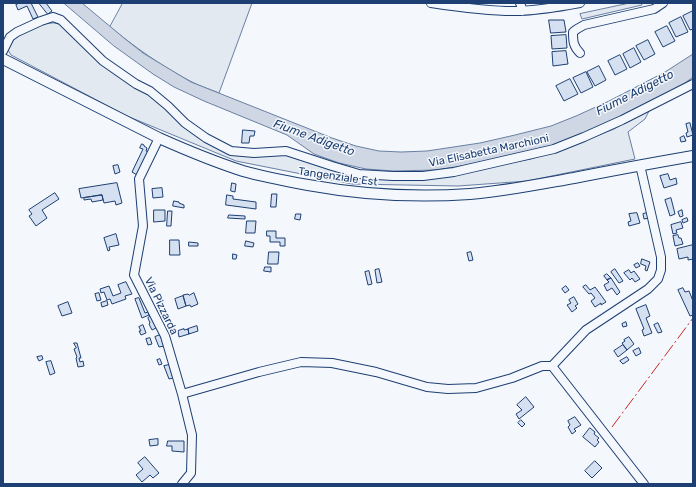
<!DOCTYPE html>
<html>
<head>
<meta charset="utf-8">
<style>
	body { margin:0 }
	#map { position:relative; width:696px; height:487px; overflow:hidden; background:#f4f7fb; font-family:Rubik,sans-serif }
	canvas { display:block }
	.frame { position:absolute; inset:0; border:4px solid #1d3f73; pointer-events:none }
</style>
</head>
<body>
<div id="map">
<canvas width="696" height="487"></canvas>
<div class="frame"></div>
</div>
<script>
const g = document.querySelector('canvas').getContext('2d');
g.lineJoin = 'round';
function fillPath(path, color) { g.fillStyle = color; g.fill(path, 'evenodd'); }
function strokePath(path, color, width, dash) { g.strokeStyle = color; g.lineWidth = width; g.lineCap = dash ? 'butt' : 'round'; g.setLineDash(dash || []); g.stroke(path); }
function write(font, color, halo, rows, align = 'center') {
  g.font = font + ' Rubik,sans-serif'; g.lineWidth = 3; g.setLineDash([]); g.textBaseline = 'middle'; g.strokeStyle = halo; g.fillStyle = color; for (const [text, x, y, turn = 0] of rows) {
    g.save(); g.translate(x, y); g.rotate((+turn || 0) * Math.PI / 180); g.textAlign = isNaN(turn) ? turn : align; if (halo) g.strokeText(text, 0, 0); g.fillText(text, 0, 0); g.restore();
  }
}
const green = new Path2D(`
	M123 3H252L219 93C209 89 199 86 190 81 161 66 135 47 110 27Z
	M54 23 64 25 84 46 150 92 230 152 286 153 357 176 456 173 531 159 574 145 614 129 650 109 645 119 628 132 635 159 527 181 458 186 352 184 236 161 127 116 11 55 8 50 11 44 17 35 41 24Z`);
fillPath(green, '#e3e9f0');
strokePath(green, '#687fa3', 1);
const parking = new Path2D(`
	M630 3H641L642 5 582 19 580 14Z`);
fillPath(parking, '#e3e8f0');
strokePath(parking, '#687fa3', 1);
const water = new Path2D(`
	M64 3H82L124 38 143 53 166 67 191 82 332 138 356 146 379 151 401 152 427 151 480 143 515 135 551 126 576 116 609 101 665 72 693 54V77L685 83 637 110 558 145 467 165 436 170 393 171 366 169 339 163 314 154 287 135 204 101 174 87 153 74 114 46Z`);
fillPath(water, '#cfd7e4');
strokePath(water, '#687fa3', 1);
const building = new Path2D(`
	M20 3H31L38 17 33 19 27 6 18 10 16 5Z
	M39 3H46L52 11 48 14Z
	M693 11V29L690 30 683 16Z
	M681 17 688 32 676 37 669 23Z
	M549 20H564L566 32 551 33Z
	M667 26 675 41 663 47 655 32Z
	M566 35 567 48 552 49 551 36Z
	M648 40 655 54 644 60 636 46Z
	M634 48 641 62 630 68 623 54Z
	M566 51 568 64 553 66 552 52Z
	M620 55 627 69 615 75 608 61Z
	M599 66 606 80 595 86 587 72Z
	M586 72 593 87 581 93 573 78Z
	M570 79 578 94 564 101 556 86Z
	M690 123 693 135 687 137 686 133 688 132 686 124Z
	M243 130 255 131 254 136H250L249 143H242Z
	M684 136 686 141 681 142 680 138Z
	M142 144 144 145V146L147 148 146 151 148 152 137 175 132 172 143 149 140 148Z
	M118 165 120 172 115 174 113 166Z
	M668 174 670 180 676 178 677 184 664 188 660 176Z
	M117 183 122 203 116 205 115 201 104 203 102 195 81 198 79 189Z
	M232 183 236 184 235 192 231 191Z
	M162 188 163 197 153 198 152 189Z
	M55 193 59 199 42 210 47 218 36 226 29 216 32 214 29 210Z
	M272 194H277L276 207H271Z
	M102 195 103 200 92 202 91 199 84 200V198Z
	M227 195 233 196V199L256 202V209L226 205Z
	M671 198 675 214 670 216 665 200Z
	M174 201 179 202V203L184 205V208L173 206Z
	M154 210H165V221L154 222Z
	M682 210 683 216 680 217 678 212Z
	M168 211H172L171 226H167Z
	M637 213 640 223 629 226 628 222 631 221 629 214Z
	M647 213 649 218 644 219 643 214Z
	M296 214H301L300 220 295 219Z
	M229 215 245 216V219L228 218Z
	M687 218 688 221 683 223 682 220Z
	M247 221H256L255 233H246Z
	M681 222 683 228 676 230 677 233 673 234 671 225Z
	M267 231H276V238H285V246H280V242H270V236H267Z
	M116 234 119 245 109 247 110 250 108 251 104 238Z
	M678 235 679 238H681L683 244 675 246 673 236Z
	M170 240H179L180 255H170Z
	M246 241 254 243 253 247 245 246Z
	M189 242 198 243V246H189Z
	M693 245V259L688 260V257L679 259 677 249Z
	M269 252H279L278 264H268Z
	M471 252 473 260 469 261 467 253Z
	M233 254 237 255 236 259H233Z
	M642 259 650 262 647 271 645 270 646 266 641 264Z
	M638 263 640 266 636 268 634 265Z
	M265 267H271V272L264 271Z
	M379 269 382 282 377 283 375 270Z
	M615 269 623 281 619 283 611 272Z
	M629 270 631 273 634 271 640 279 635 282 632 278 630 280 624 273Z
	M369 271 372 284 368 285 365 272Z
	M607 274 611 278 607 280 604 276Z
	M611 278 620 292 617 295 612 288 607 291 604 285 609 282 607 280Z
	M126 282 132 294 125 296 126 299 112 304 110 299 107 300 104 292 101 293 100 289 109 286 113 296 121 293 118 285Z
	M586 285 590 290 595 287 606 302 601 305V303L595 307 591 301 595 298 591 293 589 294 583 287Z
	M566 286 569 290 565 293 562 289Z
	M683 288 685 292 689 291 693 301V315L690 316 678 290Z
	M99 293 101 300 97 301 95 294Z
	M194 293 198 304 191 307 190 305 186 306 183 295 188 294 189 295Z
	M183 296 186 306 178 309 175 299Z
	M574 297 578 304 575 306 577 308 572 312 567 305 571 303 569 300Z
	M139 298 145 313 148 312 149 315 142 318 135 299Z
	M107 301 108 305 102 307 101 303Z
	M68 302 72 313 62 316 58 306Z
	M646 305 650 316 646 318 652 333 644 336 642 330 644 329 636 309Z
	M152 315 158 327 152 330 149 324 150 323 148 318Z
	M626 322 627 326 623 327 622 324Z
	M658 323 662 332 658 333 654 325Z
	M143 325 146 333 141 335 139 331H141L139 327Z
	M197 326 198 331 189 334 188 329Z
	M184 329V330L188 329 189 334 179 337 178 331Z
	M160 335 164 346 159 347 155 337Z
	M629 337 634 344 627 350 622 343 625 341 624 340Z
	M150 338 152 344 148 345 146 339Z
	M74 343H77L81 358H79L80 362 83 361 84 366 78 367 76 358 77 357 74 349 76 348Z
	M623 345 627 350 618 357 614 351Z
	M639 348 641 353 636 356 633 351Z
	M42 356 43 359 39 361 37 357Z
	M627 357 629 360 623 364 620 361Z
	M160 359 162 364 159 365 157 360Z
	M51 361 55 373 50 375 46 362Z
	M169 365 173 378 169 379 164 366Z
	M526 397 534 407 519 419 516 414 522 410 517 405Z
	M575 417 581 425 574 429 576 431 572 434 568 427 570 425 568 421Z
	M521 420 525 424 522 427 518 423Z
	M590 428 595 432 594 434 599 438 597 440 599 442 595 447 583 437Z
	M158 439V445L150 446 149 440Z
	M168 441H184V452L172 451V446H167Z
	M145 457 159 473 153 478 150 475 142 482 136 475 143 469 138 463Z
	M595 461 602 468 592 478 585 471Z`);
fillPath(building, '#d5e0f0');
strokePath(building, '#1d3f73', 1);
const minor = new Path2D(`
	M431 3C458 7 485 11 513 11 536 11 558 7 580 3
	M520 3 523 11
	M3 51 10 37 17 32 41 21 53 17 61 20 103 61 136 84 150 91 168 106 185 123 206 138 231 151 254 153 286 151 332 166 359 174 393 176H423L454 172 554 149 584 137 622 120 693 84
	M580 53C573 46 573 41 573 32L577 29 584 25 654 9 663 3
	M159 138 139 179 143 226 134 275 165 336 182 394 192 435 191 473 182 484
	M552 366 644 484
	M182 394 259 372 301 362 332 363 376 372 427 387 448 389 476 388 512 378 542 366H552L586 330 648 289 658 279 661 270V257L640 165`);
const major = new Path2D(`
	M3 59 159 138C186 150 215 162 243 171 264 177 286 181 308 185 363 195 414 198 470 194 505 191 540 184 574 178 614 170 653 163 693 156`);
strokePath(minor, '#1d3f73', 10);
strokePath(major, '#1d3f73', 12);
strokePath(minor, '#f4f7fb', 8);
strokePath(major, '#f4f7fb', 10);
strokePath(new Path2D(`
	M612 427 693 318`), '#c62828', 1, [14, 3, 2, 3]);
write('11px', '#1d3f73', '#f4f7fb', [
	["Via Elisabetta Marchioni",489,151,-12],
	["Tangenziale Est",338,177,8],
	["Via Pizzarda",161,306,64]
]);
write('italic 12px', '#1d3f73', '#f4f7fb', [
	["Fiume Adigetto",635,93,-27],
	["Fiume Adigetto",314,138,20]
]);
</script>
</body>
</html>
